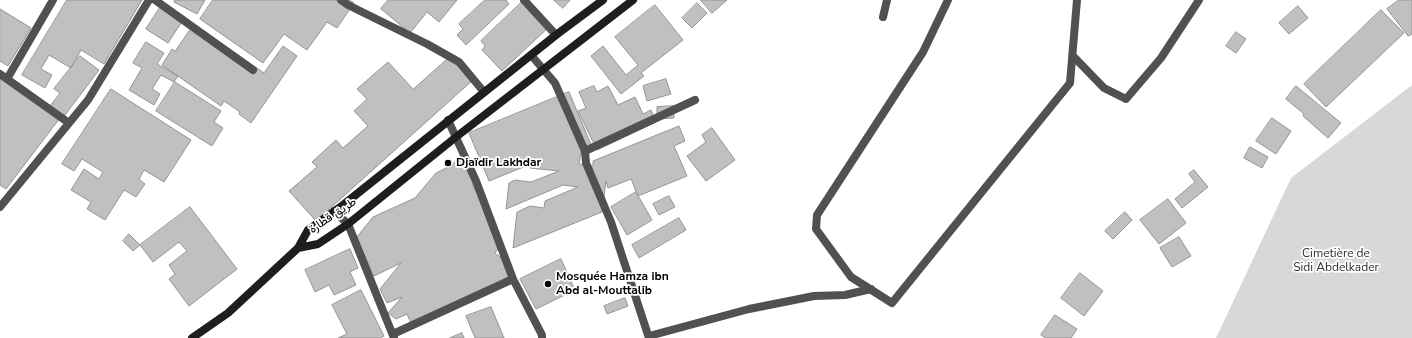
<!DOCTYPE html>
<html>
<head>
<meta charset="utf-8">
<style>
	body { margin:0 }
	canvas { display:block; background:#fff }
</style>
</head>
<body>
<canvas width="1412" height="338"></canvas>
<script>
const g = document.querySelector('canvas').getContext('2d');
g.lineJoin = 'round';
function fillPath(path, color) { g.fillStyle = color; g.fill(path, 'evenodd'); }
function strokePath(path, color, width, dash) { g.strokeStyle = color; g.lineWidth = width; g.lineCap = dash ? 'butt' : 'round'; g.setLineDash(dash || []); g.stroke(path); }
function write(font, color, halo, rows, align = 'center') {
  g.font = font + ' "Nunito Sans",Vazirmatn,sans-serif'; g.lineWidth = 3.5; g.setLineDash([]); g.textBaseline = 'middle'; g.strokeStyle = halo; g.fillStyle = color; for (const [text, x, y, turn = 0] of rows) {
    g.save(); g.translate(x, y); g.rotate((+turn || 0) * Math.PI / 180); g.textAlign = isNaN(turn) ? turn : align; if (halo) g.strokeText(text, 0, 0); g.fillText(text, 0, 0); g.restore();
  }
}
fillPath(new Path2D(`
	M1412 85V338H1216L1291 178Z`), '#d8d8d8');
const building = new Path2D(`
	M67 0H142L104 64 81 50 71 68 49 55 41 69 52 75 45 88 22 75Z
	M175 0H205L197 14 174 2Z
	M213 0H349L354 3 337 28 327 22 307 50 284 34 263 63 200 19Z
	M388 0H457L439 22 427 12 410 33 381 9Z
	M485 0H506L509 4 466 45 457 35 463 29 459 24Z
	M524 0 551 25 502 71 482 50 485 46 481 41Z
	M554 0H570L563 8Z
	M701 0H727L712 13Z
	M1399 0H1412V34L1408 36 1387 9Z
	M163 3 185 17 168 43 146 29Z
	M697 3 707 13 692 28 682 18Z
	M655 5 683 40 641 73 644 76 621 94 591 56 603 46 626 75 638 65 615 37Z
	M1298 6 1308 18 1289 34 1279 23Z
	M0 9 31 28 8 66 0 61Z
	M1381 10 1404 33 1326 107 1304 84Z
	M194 24 264 73 283 46 297 56 251 123 239 114 240 112 224 101 221 106 162 65 172 49 175 51Z
	M1236 32 1246 39 1236 53 1226 46Z
	M146 42 164 53 157 64 178 76 174 82 161 75 152 89 160 94 154 105 129 90 142 68 133 63Z
	M452 55 474 79 316 221 289 191 317 167 312 162 336 140 343 148 368 126 354 111 367 99 357 89 388 62 413 89Z
	M80 56 99 70 65 115 63 114 6 189 0 185V74L47 110 60 93 54 89Z
	M666 79 671 94 647 101 643 86Z
	M175 82 221 111 214 122 223 128 212 146 156 111Z
	M594 86 597 92 608 86 618 105 635 97 643 114 651 110 656 122 597 150 578 111 586 108 579 92Z
	M1296 86 1341 123 1328 138 1303 116 1304 114 1286 99Z
	M111 89 191 140 164 182 144 170 139 179 145 184 136 197 124 190 105 220 87 209 91 202 71 190 84 169 99 179 103 172 82 159 74 171 62 164Z
	M569 92 592 147 582 146 579 164 593 166V161L679 126 685 141 674 146 687 176 638 196 631 179 608 188 606 181 602 212 513 248 517 212 530 206 544 208 545 201 578 187 563 185 506 209 509 183 515 180 531 182 559 171 530 168 531 164 489 181 469 133Z
	M674 106V118L657 119V107Z
	M1272 118 1291 131 1276 154 1256 141Z
	M712 128 735 160 706 181 687 156 706 142 702 135Z
	M1250 147 1268 157 1262 168 1244 158Z
	M460 156 466 161 476 182 472 186 475 189 501 245 495 253 508 263 513 274 501 287 413 328 407 314 396 319 388 313 402 297 387 303 380 289 401 263 374 276 356 238 373 217 415 198 436 173 452 165Z
	M1194 170 1208 187 1182 208 1175 199 1195 182 1189 174Z
	M636 192 652 220 627 235 611 207Z
	M669 196 675 207 659 215 653 204Z
	M1168 199 1186 223 1159 244 1140 220Z
	M190 207 237 269 189 306 169 279 175 274 169 265 187 251 179 242 153 262 140 245Z
	M1125 212 1132 220 1113 239 1105 231Z
	M679 218 686 230 639 258 632 245Z
	M129 234 140 245 133 251 123 241Z
	M1179 237 1191 256 1172 267 1160 248Z
	M350 249 358 268 350 272 356 285 334 295 329 285 315 292 305 270Z
	M561 259 575 290 536 309 520 279Z
	M1080 273 1103 291 1084 316 1061 298Z
	M361 290 384 336 380 338H338L347 334 332 305Z
	M625 298 628 306 607 314 604 306Z
	M491 307 504 338H475L466 316Z
	M1055 315 1077 329 1071 338H1046L1041 335Z
	M462 333 464 338H450Z`);
fillPath(building, '#c0c0c0');
strokePath(building, '#959595', 1);
strokePath(new Path2D(`
	M585 151 695 100
	M649 336 749 309 814 296 845 295 871 289`), '#515151', 8);
strokePath(new Path2D(`
	M155 0 253 70
	M341 0 348 5 427 44 459 62 484 92
	M524 0 556 35
	M948 0 923 52 817 215 816 229 851 277 892 303 1070 83 1077 0
	M883 17 887 0
	M531 55 555 83 585 151 586 163 611 222 649 338
	M1073 56 1104 88 1126 99 1161 58 1199 0
	M0 74 69 123
	M7 79 53 0
	M448 120 476 181 513 279 542 335V338
	M0 207 88 100 149 0
	M334 211 348 224 394 338
	M393 334 513 279`), '#515151', 8);
strokePath(new Path2D(`
	M298 248 318 244 348 224 456 137 633 0
	M192 338 228 313 298 248 308 230 343 205 556 35 603 0`), '#1e1e1e', 8);
for (const [x, y, r, color] of [
	[448,163,4,"#000"],
	[548,284,4,"#000"]
]) { const dot = new Path2D(); dot.arc(x, y, r, 0, 2 * Math.PI); g.fillStyle = color; g.fill(dot); strokePath(dot, '#fff', 1.5); }
write('bold 12px', '#000', '#fff', [
	["Djaïdir Lakhdar",456,163],
	["Mosquée Hamza ibn",556,277],
	["Abd al-Mouttalib",556,291]
], 'left');
write('12px', '#000', '#fff', [
	["طريق قطارة",333,216,-34]
]);
write('12px', '#2f2f2f', '#fff', [
	["Cimetière de",1336,254],
	["Sidi Abdelkader",1336,268]
]);
</script>
</body>
</html>
